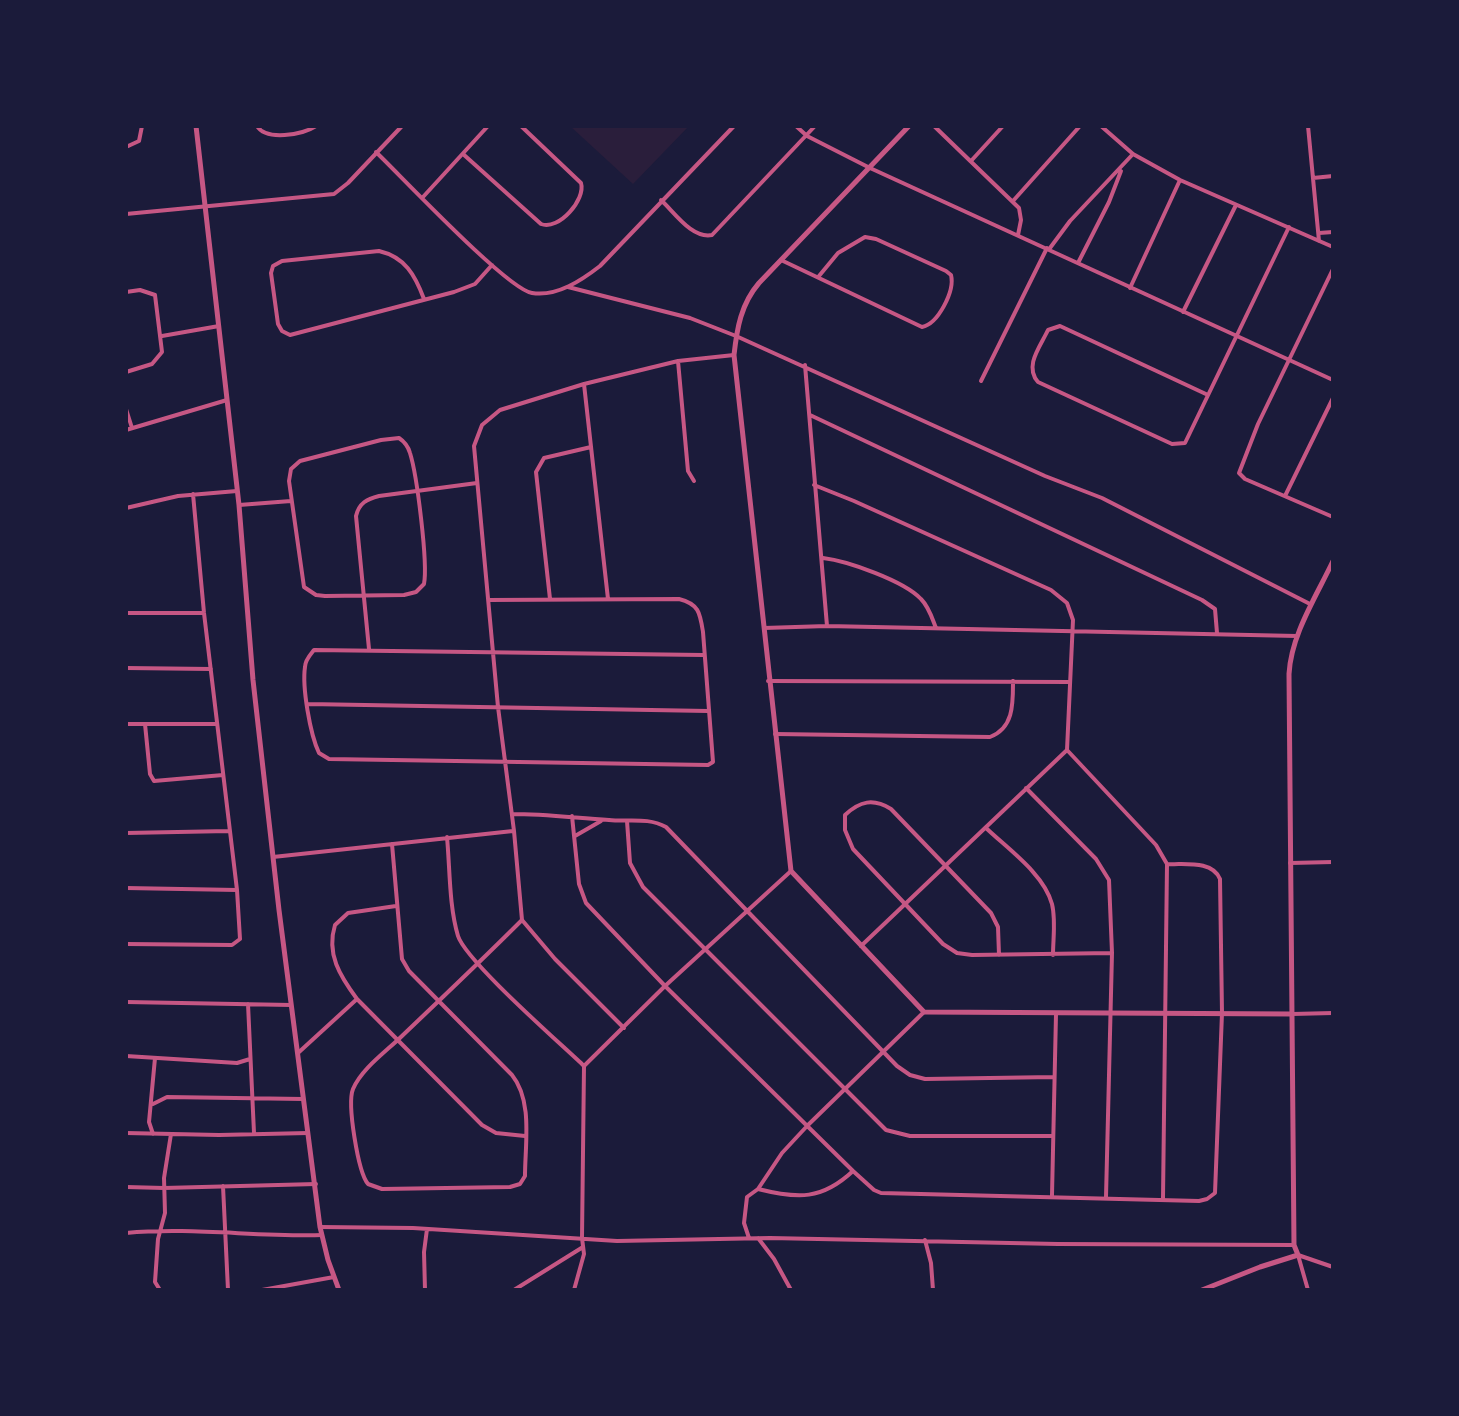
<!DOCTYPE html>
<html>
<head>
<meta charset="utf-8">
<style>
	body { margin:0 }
	#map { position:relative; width:1459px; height:1416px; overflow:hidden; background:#1b1b3a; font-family:"Archivo Narrow",sans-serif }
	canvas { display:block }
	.frame { position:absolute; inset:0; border:128px solid #1b1b3a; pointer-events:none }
</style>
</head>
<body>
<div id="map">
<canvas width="1459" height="1416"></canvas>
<div class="frame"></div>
</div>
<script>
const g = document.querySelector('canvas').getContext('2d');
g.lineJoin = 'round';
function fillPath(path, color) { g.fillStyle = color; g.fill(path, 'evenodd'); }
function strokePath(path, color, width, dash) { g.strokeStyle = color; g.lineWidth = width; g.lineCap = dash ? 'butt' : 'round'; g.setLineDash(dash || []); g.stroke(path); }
fillPath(new Path2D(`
	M570 126H689L633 184Z`), '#2a1e3b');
strokePath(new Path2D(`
	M257 126C266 141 302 135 316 126
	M796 126 807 136 870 168 1333 380
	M934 126 1019 208 1021 220 1018 235
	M1101 126 1133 154 1180 180 1333 247
	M1308 126 1319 241
	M126 147 139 141 142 126
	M376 152C402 177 507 289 532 293 557 297 582 280 600 266L734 126
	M463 154 541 224C559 231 586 199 581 183L521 126
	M971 161 1003 126
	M1313 178 1333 176
	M423 197 488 126
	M661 200C675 213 692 239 712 235L815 126
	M1013 201 1080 126
	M126 214 334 194 348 183 402 126
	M1319 233 1333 232
	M1050 248 1070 221 1133 154
	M781 260 922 327C938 324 955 291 951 275L946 271 876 239 865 237 838 253 819 276
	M1078 263 1109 202 1121 171
	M1333 269 1258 424 1239 473 1245 479 1333 517
	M568 287 690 318 736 336 1045 476 1102 498 1310 604
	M1130 288 1180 180
	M126 292 140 290 155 295 162 352 152 364 126 372
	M424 299C415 275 405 257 379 251L282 261 273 266 271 273 278 324 282 331 290 335 454 292 475 284 492 265
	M1183 312 1236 205
	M162 336 219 326
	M678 361 688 471 694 481
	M805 365 827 626
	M981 381 1047 248
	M584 384 608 599
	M1208 395 1060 326 1048 330C1040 347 1024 366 1038 382L1172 444 1185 443 1289 227
	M126 409 132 428
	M810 415 1202 600 1215 609 1217 633
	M126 430 227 400
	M399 438C405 442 408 446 410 453 417 475 428 563 424 584L416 592 404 595 325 596 316 595 304 587 289 481 291 469 300 461 381 440Z
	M814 485 854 501 1051 590 1067 603 1073 620 1067 750 1156 845 1167 864 1163 1198
	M1285 496 1333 398
	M239 505 291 501
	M126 508 178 496 237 491
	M823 558C848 561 904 581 921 599 929 607 932 618 936 628
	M550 599 536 472 544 458 591 447
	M489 600 679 599C699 604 700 613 703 632L713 762 708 765 329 759 319 753C310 734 302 687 305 667 305 660 310 655 314 650L703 655
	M126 613H204
	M764 628 827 626 1297 636
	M369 649 356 516C359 503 367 499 379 496L477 483
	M126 668 211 669
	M768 681 1070 682
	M308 704 708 711
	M126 724H216
	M145 724 150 774 154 781 223 775
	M775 734 990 737C1014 728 1013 703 1013 681
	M1026 788 1096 859 1109 880 1112 953 1106 1197
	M512 814C545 814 576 818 609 820 629 822 648 817 666 827L897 1066 910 1075 925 1079 1054 1077
	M572 816 579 884 586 903 665 986 853 1171 874 1190 881 1193 1199 1201 1207 1199 1215 1193 1222 1013 1220 879C1212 860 1185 865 1167 864
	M627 821 630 863 643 887 886 1130 910 1136H1052
	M986 828C1008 849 1044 874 1052 904 1056 920 1053 939 1053 955
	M126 833 229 831
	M575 836 601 821
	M447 837C450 869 449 906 458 936 466 961 560 1043 584 1066
	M392 844 402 959 409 971 512 1075C533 1101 525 1144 525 1176L520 1184 510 1187 382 1189 368 1184C358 1172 347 1104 353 1089 362 1068 387 1051 403 1035 443 997 483 959 522 920
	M273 857 513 831
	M1290 863 1333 862
	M126 888 237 890
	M396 906 348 913 335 925C326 954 340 976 357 999L482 1125 496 1133 525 1136
	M126 944 232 945 240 939 237 890 204 613 193 494
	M861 946 1067 750
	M999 955 998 927 991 913 891 809C873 798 860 801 845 815V830L853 849 943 944 957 953 972 955 1112 953
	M126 1002 291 1005
	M248 1004 254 1133
	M1292 1014 1333 1013
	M624 1028 555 959 522 920 514 831 498 707 474 446 482 425 500 410 584 384 678 361 734 355
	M298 1053 357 999
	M126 1056 237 1063 250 1059
	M153 1104 167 1097 303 1099
	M126 1133 219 1135 308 1133
	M153 1134 149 1122 155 1058
	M223 1186 228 1290
	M126 1187 164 1188 316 1184
	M758 1189C798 1199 822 1200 853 1171
	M1052 1195 1056 1014
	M320 1227 413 1228 617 1241 770 1238 1058 1244 1293 1245
	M126 1233C191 1227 257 1237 322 1235
	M749 1238 744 1223 747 1197 758 1189 782 1153 808 1125 924 1012
	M758 1238 774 1259 791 1290
	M925 1240 931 1263 933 1290
	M1298 1255 1333 1267
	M1298 1255 1308 1290
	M160 1290 155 1282 158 1239 165 1213 164 1178 171 1134
	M262 1290 334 1277
	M425 1290 424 1252 427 1229
	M514 1290 583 1247
	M574 1290 584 1254 582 1238 584 1066 665 986 791 871`), '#c65784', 4);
strokePath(new Path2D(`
	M196 126 239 505 253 680 279 910 320 1227 328 1260 339 1290
	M909 126 759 283C741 304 737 328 734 355L791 871 924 1012 1292 1014
	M1202 1290 1260 1267 1298 1255 1294 1245 1289 674C1291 635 1316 597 1333 561`), '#c65784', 5);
</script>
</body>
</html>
